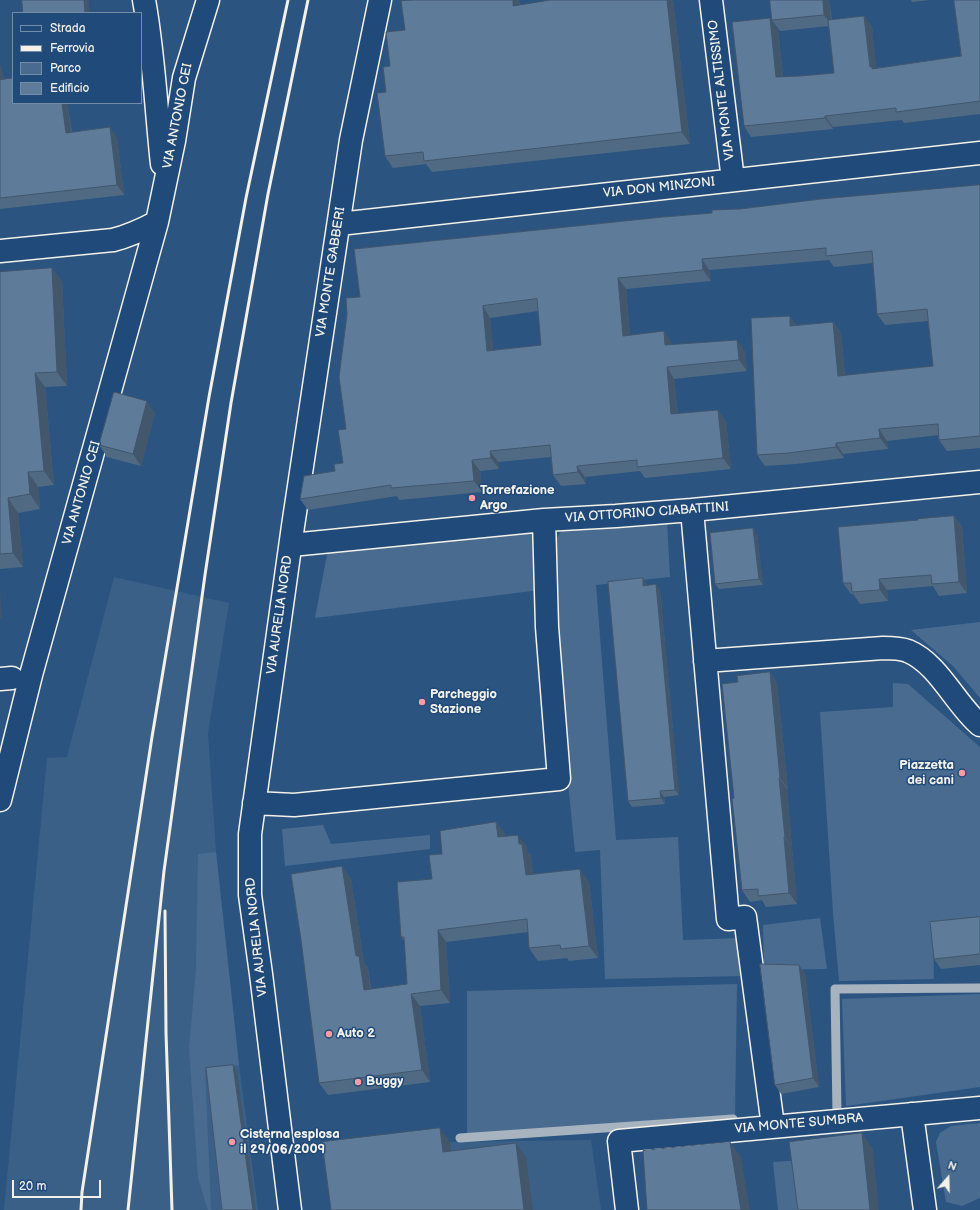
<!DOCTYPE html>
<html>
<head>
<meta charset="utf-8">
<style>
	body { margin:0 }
	#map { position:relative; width:980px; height:1210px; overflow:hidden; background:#2c5481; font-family:"Balsamiq Sans",sans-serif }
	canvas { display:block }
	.legend { position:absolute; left:12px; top:12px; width:130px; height:92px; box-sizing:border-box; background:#1f4a7a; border:1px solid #748da6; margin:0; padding:5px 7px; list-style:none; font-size:12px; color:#f4f1e8 }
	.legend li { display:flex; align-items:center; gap:8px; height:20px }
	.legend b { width:20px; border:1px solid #748da6 }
	.north { position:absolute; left:928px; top:1158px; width:40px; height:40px; -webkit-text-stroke:3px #1f4a7a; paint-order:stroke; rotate:20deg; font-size:11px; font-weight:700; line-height:16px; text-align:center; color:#f4f1e8 }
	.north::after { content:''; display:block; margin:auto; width:14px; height:18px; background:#f4f1e8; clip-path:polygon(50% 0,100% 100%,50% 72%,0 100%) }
	.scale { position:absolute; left:12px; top:1180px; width:89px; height:18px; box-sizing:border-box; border:2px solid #f4f1e8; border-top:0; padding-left:5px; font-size:12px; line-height:14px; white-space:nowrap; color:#f4f1e8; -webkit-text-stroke:3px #1f4a7a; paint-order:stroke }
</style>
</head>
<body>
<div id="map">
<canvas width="980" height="1210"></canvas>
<ul class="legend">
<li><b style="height:5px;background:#1f4a7a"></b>Strada</li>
<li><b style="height:5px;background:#f4f1e8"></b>Ferrovia</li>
<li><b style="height:11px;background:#496b90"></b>Parco</li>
<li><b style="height:11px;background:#5e7b9a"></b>Edificio</li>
</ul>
<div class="north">N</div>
<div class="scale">20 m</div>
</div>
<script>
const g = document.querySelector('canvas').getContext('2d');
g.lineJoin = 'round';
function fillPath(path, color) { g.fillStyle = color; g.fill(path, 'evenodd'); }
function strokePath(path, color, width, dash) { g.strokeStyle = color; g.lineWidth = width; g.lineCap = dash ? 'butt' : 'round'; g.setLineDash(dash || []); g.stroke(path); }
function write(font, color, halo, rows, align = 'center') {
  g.font = font + ' "Balsamiq Sans",sans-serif'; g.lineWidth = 3; g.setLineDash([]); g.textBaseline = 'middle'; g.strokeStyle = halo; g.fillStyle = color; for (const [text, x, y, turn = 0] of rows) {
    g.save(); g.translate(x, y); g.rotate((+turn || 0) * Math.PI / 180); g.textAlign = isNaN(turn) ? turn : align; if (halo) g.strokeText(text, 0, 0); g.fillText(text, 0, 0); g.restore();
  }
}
fillPath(new Path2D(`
	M114 577 229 603 208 733 216 852 239 1065 258 1210H4L47 758 67 757Z
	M591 1140 601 1210H338L332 1157 450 1142Z`), '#3b6088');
fillPath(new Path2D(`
	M667 521 670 577 596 585 616 840 678 837 683 940 741 938 744 976 605 979 600 850 575 852 545 556 562 530Z
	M536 529 540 590 315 618 328 549Z
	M980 622V698L953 666 911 630Z
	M893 683 908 684 980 747V926L933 931 934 979 839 981 833 913 820 712 893 707Z
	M323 825 331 844 430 835V849L285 866 282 829Z
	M216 852 239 1065 205 1069 211 1210H208L198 1178 189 1049 196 968 198 854Z
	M820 918 827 969 764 970 763 925Z
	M737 984 735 1115 467 1134V991Z
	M980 994V1087L846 1106 842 999Z
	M980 1123V1198L962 1206 946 1202 936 1142 940 1133 951 1126Z
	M803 1160 806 1210H778L773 1162Z`), '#496b90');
strokePath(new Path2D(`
	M837 1114 835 989 980 988
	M460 1138 733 1119`), '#a7b4c0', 9);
const minor = new Path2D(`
	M144 0C154 55 156 109 162 164
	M711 0 733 180
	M339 224 980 153
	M0 251 113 240C129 236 142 230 157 222
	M692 510 728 919 745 917 773 1126
	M291 545 544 520 616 516 692 510 980 482
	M705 661 883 648C891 648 900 648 908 651 939 664 955 704 980 725
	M0 679 12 678
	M0 800 31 675 157 222 174 141 184 78 208 0
	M254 803 294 805 559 779 547 627 544 520
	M912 1114 925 1210
	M290 1210 261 974 250 895V834L293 526 351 140 380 0
	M627 1210 619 1141 980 1108`);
strokePath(minor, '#f4f1e8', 25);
strokePath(minor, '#1f4a7a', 22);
strokePath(new Path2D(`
	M165 911 166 1033 172 1210
	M81 1210 82 1192 152 737 209 397 246 198 288 0
	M128 1210 164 871 205 575 231 403 268 194 308 0`), '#f4f1e8', 3);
fillPath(new Path2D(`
	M413 0H519L520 5 673 0 690 144 432 172 426 164 393 168 385 156 386 92 390 66 405 30Z
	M770 0H829L832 20 864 16 872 27 876 68 961 56 980 0V114L904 123 902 120 833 127V129L751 137 744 126 770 18 778 29 783 77 800 76 834 73 829 26 780 31 772 20Z
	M911 0H930L912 2Z
	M0 65 1 67 4 80 13 103H67L72 132 117 138 124 195 0 209Z
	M980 185V448L947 451 939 440V435L887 441 888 449 843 454 844 458 796 464 765 466 757 455 790 316 796 325 833 322 841 333 845 375 933 366 928 321 885 325 877 314 873 263 834 267 829 260 709 270 711 281 626 289 630 335 672 343V344L745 351 747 371 674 379 678 414 726 421 731 469 645 478 640 471 585 477 586 484 561 486 553 475 551 457 498 462 499 469 480 471 482 492 399 500 397 496 308 510 300 499 335 471 343 463 360 297 712 213 740 209ZM538 311 541 345 493 350 490 318Z
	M52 268 62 282 67 386 45 387 54 485 38 487 40 509 18 513 23 567 0 569V272Z
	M155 413 141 466 107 457 99 445Z
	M954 516 962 527 967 593 939 596 933 586 887 590 888 601 860 604 853 594H851L843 583 918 520Z
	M757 534 763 585 719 589 715 584Z
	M643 578 647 585 660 590 679 795 664 797 665 804 632 807 628 801Z
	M770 672 777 683 788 789H787L792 848 797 904 766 907 762 900 750 902 742 890 734 798 738 682Z
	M496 822 505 834V836L527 847V851L531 856 533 875 589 882 598 958 569 961 567 958 538 961 529 948 528 932 446 942 450 1003 420 1006 430 1082 328 1095 319 1083 351 879 364 963 368 968 371 989 407 984 405 942 401 937 432 879 442 854Z
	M980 917V965L941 969 934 959Z
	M799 965 805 974 819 1087 781 1094 775 1085Z`), '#516a84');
fillPath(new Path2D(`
	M84 0H89L90 13H85Z
	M513 0H519L521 18 513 6Z
	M667 0H673L690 144 682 132Z
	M823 0H829L832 26 824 15Z
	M864 16 872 27 877 74 870 67Z
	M770 18 778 29 784 88 776 77Z
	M0 65 1 67 6 91 0 82Z
	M62 103H67L73 144 66 133Z
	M825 116 833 127V129L825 118Z
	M110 127 117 138 124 195 117 185Z
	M702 259 709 270 711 281 703 270Z
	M52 268 62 282 67 386 57 372Z
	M618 278 626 289 631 347 623 336Z
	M483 306 490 318 495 362 487 351Z
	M790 316 797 327 790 326Z
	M833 322 841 333 846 387 838 376Z
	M664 331 672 343 673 356 665 345Z
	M737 340 745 351 747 371 739 360Z
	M667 367 674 379 679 425 671 414Z
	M35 373 45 387 54 485 44 471Z
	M147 401 155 413 141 466 133 454Z
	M718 410 726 421 731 469 723 458Z
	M879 429 887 441 888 449 880 438Z
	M836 443 843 454 844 458 836 447Z
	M490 451 498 462 499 469 491 458Z
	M472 460 480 471 482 492 474 481Z
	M577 466 585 477 586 484 578 472Z
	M28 472 38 487 40 509 30 494Z
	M8 498 18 513 23 567 13 553Z
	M954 516 962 527 967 593 959 582Z
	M753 528 757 534 763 585 759 579Z
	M643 578 647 584V591L643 586Z
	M879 579 887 590 888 601 880 590Z
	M656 584 660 590 679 795 675 790Z
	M0 588 2 620 0 617Z
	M770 672 777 683 788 789 780 778Z
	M779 778 787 789 792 848 785 837Z
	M660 791 664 797 665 804 661 798Z
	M496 822 505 834 506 850 498 837Z
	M518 835 527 847V851L531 856 535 888 526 875Z
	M784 837 792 848 797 904 789 893Z
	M342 866 351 879 364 963 368 968 372 1003 364 990 356 956Z
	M580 869 589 882 598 958 589 946Z
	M438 930 446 942 450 1003 441 990Z
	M799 965 805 974 819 1087 813 1078Z
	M411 994 420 1006 430 1082 422 1070Z
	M233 1065 237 1071 256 1210H253Z
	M440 1128 450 1142 453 1167 443 1152Z
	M862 1133 873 1149 879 1210H870Z
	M730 1142 741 1157 750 1210H741Z
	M516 1143 526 1157 533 1210H524Z`), '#42566c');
const building = new Path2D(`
	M22 0H84L85 13H23Z
	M413 0H513V6L550 0H667L682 132 424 161 423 152 385 156 377 93 386 92 383 67 390 66 386 32 405 30 401 1Z
	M770 0H823L824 15 772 20Z
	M954 0H980V101L896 112V108L825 116V118L744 126 732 22 770 18 776 77 800 76 834 73 828 20 864 16 870 67 872 66V69L961 56Z
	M13 78V103H62L66 133 110 127 117 185 0 198V80Z
	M980 185V436L939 440 938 424 879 429 880 438 836 443V447L788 453 757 455 751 318 790 316V326L833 322 838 376 933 366 927 309 877 314 872 251 826 256V248L702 259 703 270 618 278 623 336 664 331 665 345 737 340 739 360 667 367 671 414 718 410 723 458 637 467V460L577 466 578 472 553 475 550 445 490 451 491 458 472 460 474 481 391 488V485L300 499 304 476 335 471 334 464 343 463 338 430 346 429 339 377 347 314 346 298 360 297 354 249 663 217 712 213V210L740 209 821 199ZM537 299 541 345 487 351 483 306Z
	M52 268 57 372 35 373 44 471 28 472 30 494 8 498 13 553 0 554V272Z
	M114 392 147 401 133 454 99 445Z
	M954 516 959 582 932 584 931 575 879 579 880 590 852 592 851 583H843L838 527 918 520V519Z
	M753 528 759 579 715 584 710 533Z
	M643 578V586L656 584 675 790 660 791 661 798 628 801 608 582Z
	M770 672 780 778H779L785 837H784L789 893 758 896V889L742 890 732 799 734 798 722 684 738 682 737 676Z
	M496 822 498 837 518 835 519 844H522L526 875 580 869 589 946 561 949 560 945 529 948 527 919 438 930 441 990 411 994 422 1070 319 1083 301 940 291 874 342 866 356 956H359L364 990 407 984 404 937H401L397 882 432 879 429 855 442 854 440 831Z
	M980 917V954L934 959 930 922Z
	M760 964 799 965 813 1078 775 1085Z
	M233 1065 253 1210H222L206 1068Z
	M440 1128 443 1152 516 1143 524 1210H331L322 1142Z
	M862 1133 870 1210H798L789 1142Z
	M730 1142 741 1210H647L643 1151Z`);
fillPath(building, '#5e7b9a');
strokePath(building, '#42566c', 1);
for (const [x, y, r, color] of [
	[472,498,4,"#ff9aa2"],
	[422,702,4,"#ff9aa2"],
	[962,773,4,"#ff9aa2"],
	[329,1034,4,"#ff9aa2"],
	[358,1082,4,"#ff9aa2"],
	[232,1142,4,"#ff9aa2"]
]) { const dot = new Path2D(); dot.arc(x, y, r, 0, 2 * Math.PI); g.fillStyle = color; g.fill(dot); strokePath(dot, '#1f4a7a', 1.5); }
write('13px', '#f4f1e8', '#1f4a7a', [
	["VIA MONTE ALTISSIMO",722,90,-97],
	["VIA ANTONIO CEI",178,116,-79],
	["VIA DON MINZONI",659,188,-6],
	["VIA MONTE GABBERI",331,272,-81],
	["VIA ANTONIO CEI",82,493,-74],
	["VIA OTTORINO CIABATTINI",647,513,-4],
	["VIA AURELIA NORD",280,615,-82],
	["VIA AURELIA NORD",257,937,-96],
	["VIA MONTE SUMBRA",799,1124,-5]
]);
write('bold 13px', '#f4f1e8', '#1f4a7a', [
	["Torrefazione",480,491],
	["Argo",480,506],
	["Parcheggio",430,695],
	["Stazione",430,710],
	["Piazzetta",954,766,"right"],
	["dei cani",954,781,"right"],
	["Auto 2",337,1034],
	["Buggy",366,1082],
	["Cisterna esplosa",240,1135],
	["il 29/06/2009",240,1150]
], 'left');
</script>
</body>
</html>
